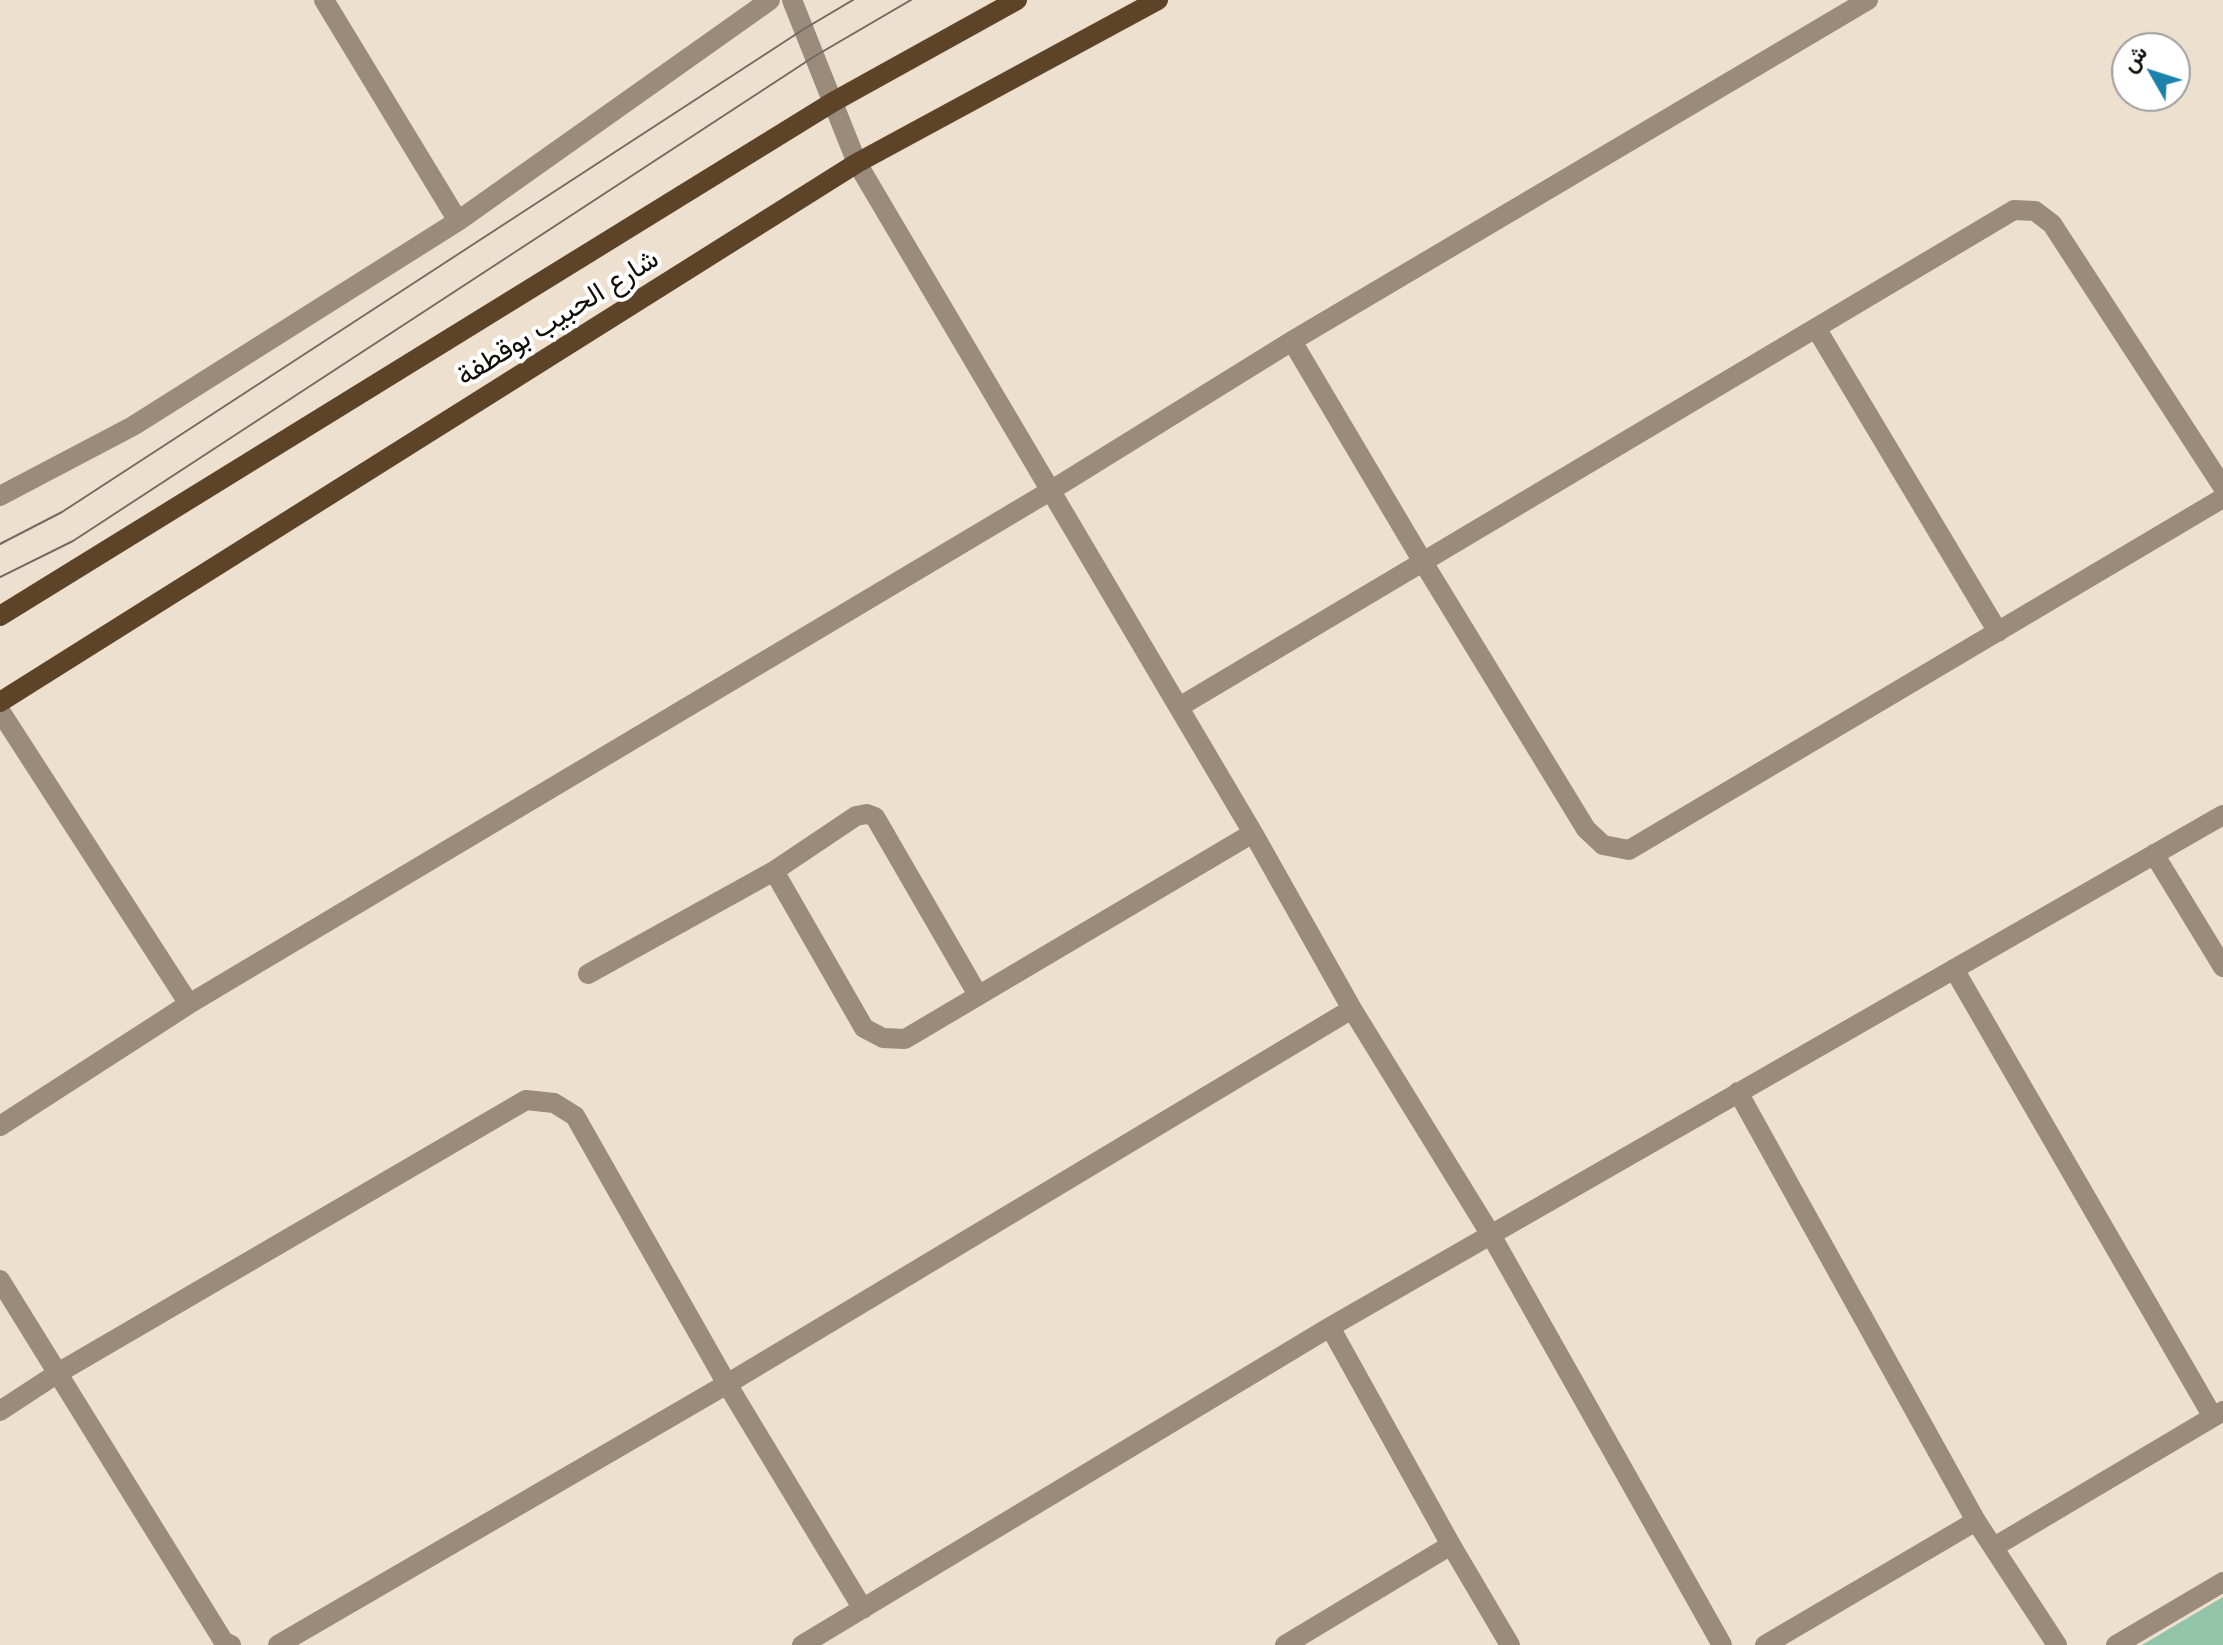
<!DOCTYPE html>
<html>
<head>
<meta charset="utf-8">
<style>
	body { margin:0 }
	#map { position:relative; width:2223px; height:1645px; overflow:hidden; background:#eee0cf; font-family:"PT Sans",Vazirmatn,sans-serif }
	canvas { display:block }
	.north { position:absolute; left:2111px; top:32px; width:80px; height:80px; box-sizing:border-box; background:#fff; border:2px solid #9f9e9c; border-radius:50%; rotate:309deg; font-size:22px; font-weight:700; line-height:32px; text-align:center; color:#100c07 }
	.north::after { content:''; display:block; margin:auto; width:28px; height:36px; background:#1a82ac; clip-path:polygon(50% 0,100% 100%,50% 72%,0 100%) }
</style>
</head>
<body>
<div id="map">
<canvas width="2223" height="1645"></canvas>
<div class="north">ش</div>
</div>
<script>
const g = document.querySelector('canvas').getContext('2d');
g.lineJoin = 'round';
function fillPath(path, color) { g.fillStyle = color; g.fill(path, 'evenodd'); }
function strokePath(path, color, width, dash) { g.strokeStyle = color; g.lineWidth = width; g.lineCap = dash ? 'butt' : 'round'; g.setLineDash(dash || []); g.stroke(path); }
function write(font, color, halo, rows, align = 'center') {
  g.font = font + ' "PT Sans",Vazirmatn,sans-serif'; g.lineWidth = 8; g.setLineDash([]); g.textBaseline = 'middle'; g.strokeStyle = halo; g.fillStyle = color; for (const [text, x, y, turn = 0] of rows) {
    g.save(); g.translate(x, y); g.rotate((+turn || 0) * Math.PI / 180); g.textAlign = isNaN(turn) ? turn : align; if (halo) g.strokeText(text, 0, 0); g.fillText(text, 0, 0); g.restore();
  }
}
fillPath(new Path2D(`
	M2223 1597V1645H2142Z`), '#92c4aa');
strokePath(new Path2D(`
	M324 0 458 221
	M792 0 857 163 1253 833 1352 1009 1491 1235 1722 1645
	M1816 328 1998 632
	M1292 341 1423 562 1586 829 1603 845 1629 850 2223 498
	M0 496 133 426 458 221 770 0
	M1179 707 2014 210 2035 211 2052 224 2223 487
	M0 711 189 1004
	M2154 854 2223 967
	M774 871 864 1028 883 1038 905 1039 1253 833
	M1954 969 2213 1417
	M588 974 774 871 856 816 867 814 875 817 978 995
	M1738 1092 1976 1521 2057 1645
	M0 1126 189 1004 1050 491 1292 341 1868 0
	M0 1280 224 1642 231 1645
	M1330 1327 1451 1545 1510 1645
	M0 1411 58 1373 526 1100 554 1103 575 1116 727 1384 863 1609
	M1994 1547 2223 1411
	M278 1645 727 1384 1352 1009
	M802 1645 1330 1327 2223 815
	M1285 1645 1451 1545
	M1765 1645 1976 1521
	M2116 1645 2223 1582`), '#9a8b7b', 20);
strokePath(new Path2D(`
	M0 616 833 102 1017 0
	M0 702 857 163 1158 0`), '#5d4428', 20);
strokePath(new Path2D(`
	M0 544 62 512 804 29 853 0
	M0 577 73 541 815 56 911 0`), '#736a60', 2);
write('28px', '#100c07', '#fff', [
	["شارع الحبيب بوقطفة",558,318,-32]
]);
</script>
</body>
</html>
